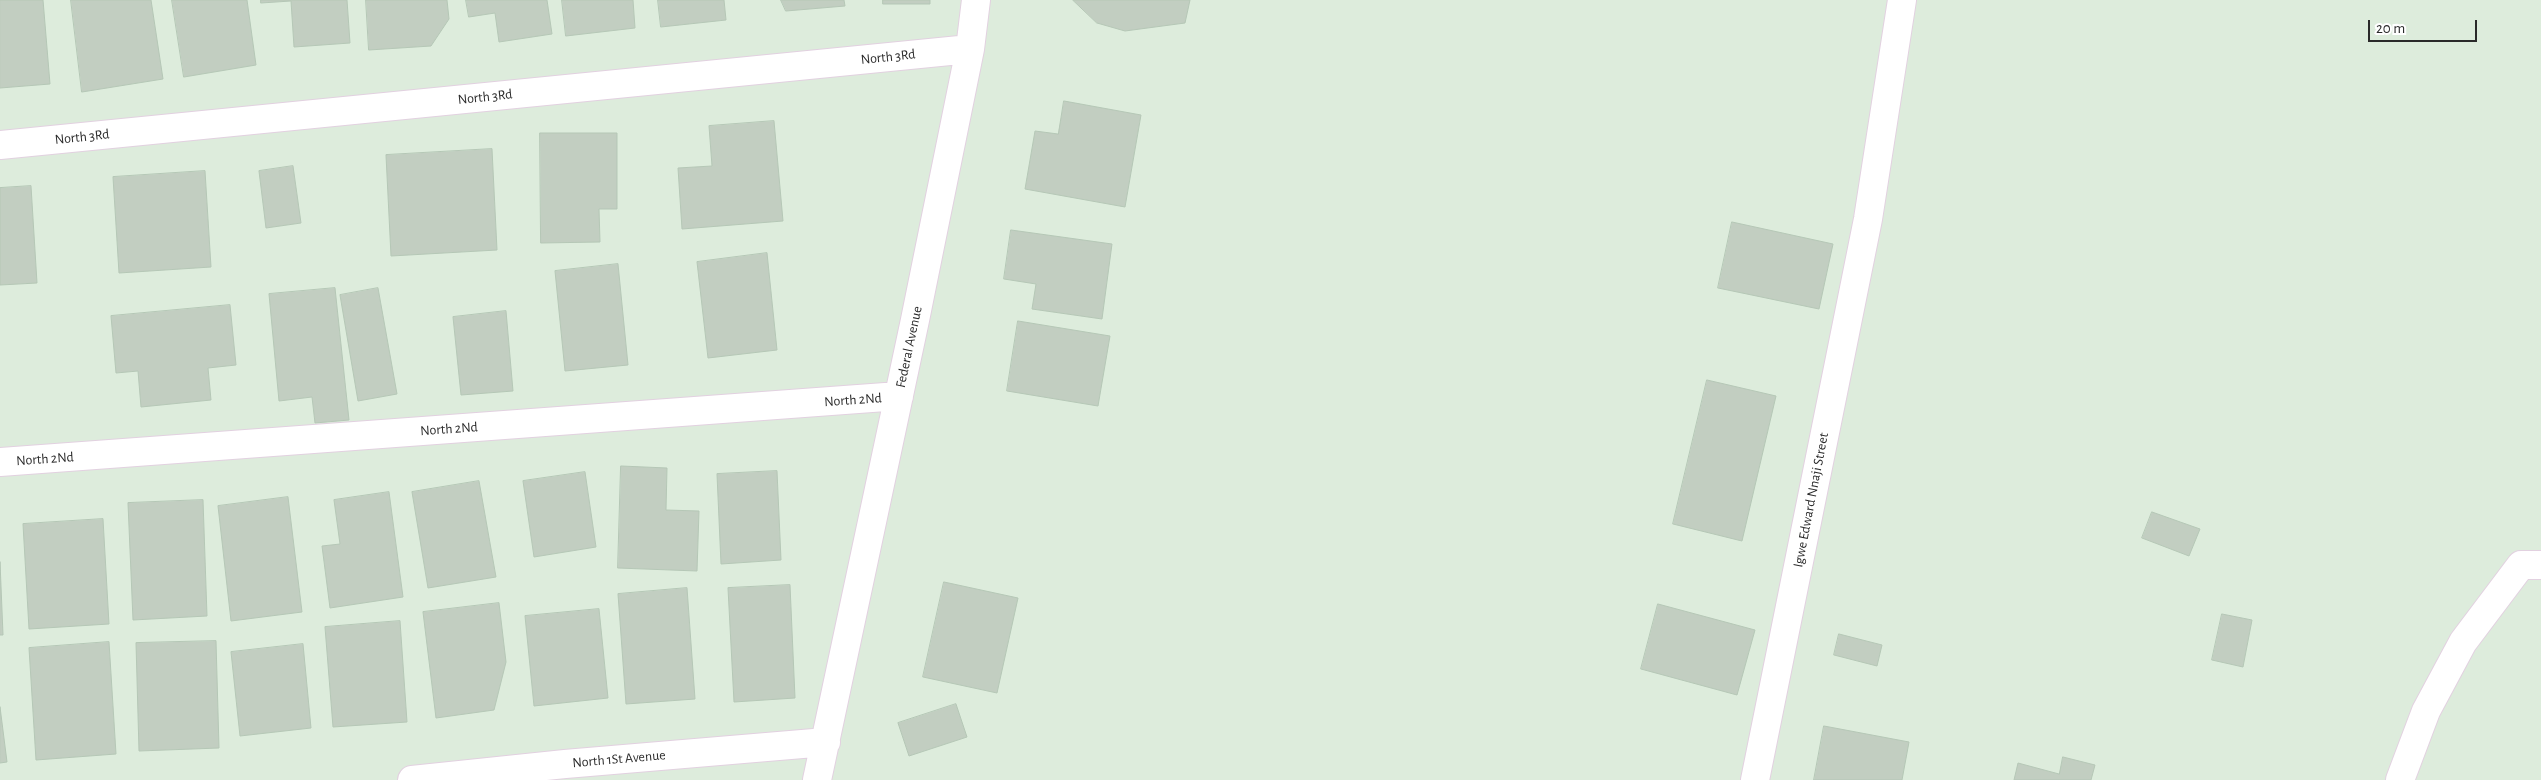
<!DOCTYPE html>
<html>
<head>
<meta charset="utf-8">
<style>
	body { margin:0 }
	#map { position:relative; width:2541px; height:780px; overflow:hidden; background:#ddecdc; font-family:"Alegreya Sans",sans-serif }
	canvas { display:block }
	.scale { position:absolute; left:2368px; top:20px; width:109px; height:22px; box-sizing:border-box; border:2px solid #2a2a2a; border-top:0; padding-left:6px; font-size:15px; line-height:18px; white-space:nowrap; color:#2a2a2a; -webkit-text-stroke:4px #fff; paint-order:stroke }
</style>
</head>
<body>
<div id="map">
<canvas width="2541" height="780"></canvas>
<div class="scale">20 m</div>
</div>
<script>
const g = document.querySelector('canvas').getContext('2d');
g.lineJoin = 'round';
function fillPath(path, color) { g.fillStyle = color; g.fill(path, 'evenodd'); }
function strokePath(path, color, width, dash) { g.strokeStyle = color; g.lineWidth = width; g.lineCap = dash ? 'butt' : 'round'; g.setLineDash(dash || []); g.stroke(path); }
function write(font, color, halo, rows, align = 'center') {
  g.font = font + ' "Alegreya Sans",sans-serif'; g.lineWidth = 5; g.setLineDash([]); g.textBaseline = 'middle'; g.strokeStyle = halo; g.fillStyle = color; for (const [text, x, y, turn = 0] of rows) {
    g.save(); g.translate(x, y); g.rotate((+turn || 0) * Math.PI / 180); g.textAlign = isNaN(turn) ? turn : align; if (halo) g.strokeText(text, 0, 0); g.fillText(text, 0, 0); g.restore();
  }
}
const building = new Path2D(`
	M0 0H43L50 84 0 88Z
	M71 0H151L163 79 82 92Z
	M172 0H247L256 65 184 77Z
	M261 0H347L350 43 294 47 291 1 261 3Z
	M366 0H447L449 19 431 46 369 50Z
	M466 0H547L552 34 499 42 495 13 469 17Z
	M562 0H633L635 28 566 36Z
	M658 0H724L726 20 661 27Z
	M781 0H844L845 6 786 11Z
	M883 0H930V4H883Z
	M1073 0H1190L1185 23 1125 31 1097 23Z
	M1064 101 1141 115 1125 207 1025 189 1035 131 1058 134Z
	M774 121 783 221 682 229 678 168 712 166 709 126Z
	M540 133H617V209H599L600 242 541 243Z
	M492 149 497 250 391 256 386 155Z
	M293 166 301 223 266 228 259 171Z
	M205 171 211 267 119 273 113 177Z
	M31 186 37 283 0 285V188Z
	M1732 222 1833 244 1819 309 1718 288Z
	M1011 230 1112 244 1102 319 1032 309 1036 284 1004 279Z
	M767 253 777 350 708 358 697 262Z
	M618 264 628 365 565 371 555 271Z
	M335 288 349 420 315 423 312 397 279 401 269 294Z
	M378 288 397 394 358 401 340 295Z
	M230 305 236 365 208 368 211 400 141 407 138 371 116 373 111 316Z
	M506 311 513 391 461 395 453 317Z
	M1018 321 1110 336 1098 406 1007 391Z
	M1707 380 1776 396 1742 541 1673 524Z
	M621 466 667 468 666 510 699 511 697 571 618 568Z
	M777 471 781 560 721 564 717 474Z
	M585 472 596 547 534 557 523 481Z
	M479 481 496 577 428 588 412 492Z
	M389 492 403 597 330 608 322 546 340 544 334 500Z
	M288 497 302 612 231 621 218 506Z
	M203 500 207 616 133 620 128 503Z
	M2152 512 2200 529 2189 556 2142 538Z
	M103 519 109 624 29 629 23 524Z
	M0 562 3 635H0Z
	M944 582 1018 598 997 693 923 677Z
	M790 585 795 698 734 702 728 588Z
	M687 588 695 699 626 704 618 594Z
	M499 603 506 662 494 710 436 718 423 612Z
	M1658 604 1755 630 1737 695 1641 669Z
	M599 609 608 698 534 706 525 616Z
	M2222 614 2252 620 2243 667 2212 660Z
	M400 621 407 722 333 727 325 627Z
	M1839 634 1882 645 1877 666 1834 655Z
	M216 641 219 748 139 751 136 643Z
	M109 642 116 754 36 760 29 648Z
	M303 644 311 728 240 736 231 652Z
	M956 704 967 737 909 756 898 723Z
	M0 707 7 762 0 763Z
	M1824 726 1909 742 1902 780H1814Z
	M2063 757 2095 765 2091 780H2014L2018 763 2059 774Z`);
fillPath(building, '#c2cec1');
strokePath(building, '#b5c7b6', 1);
const minor = new Path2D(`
	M0 145 970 49
	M0 462 899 396
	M412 780 565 764 826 742
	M817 780 915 320 970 49 976 0
	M1755 780 1868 219 1902 0
	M2400 780 2426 711 2463 642 2521 565H2541`);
strokePath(minor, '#e2d1e0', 30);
strokePath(minor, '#fff', 28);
write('14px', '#2a2a2a', '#fff', [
	["North 3Rd",888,57,-6],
	["North 3Rd",485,97,-6],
	["North 3Rd",82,137,-6],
	["Federal Avenue",909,347,-78],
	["North 2Nd",853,400,-4],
	["North 2Nd",449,429,-4],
	["North 2Nd",45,459,-4],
	["Igwe Edward Nnaji Street",1811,500,-79],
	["North 1St Avenue",619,759,-5]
]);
</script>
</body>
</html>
